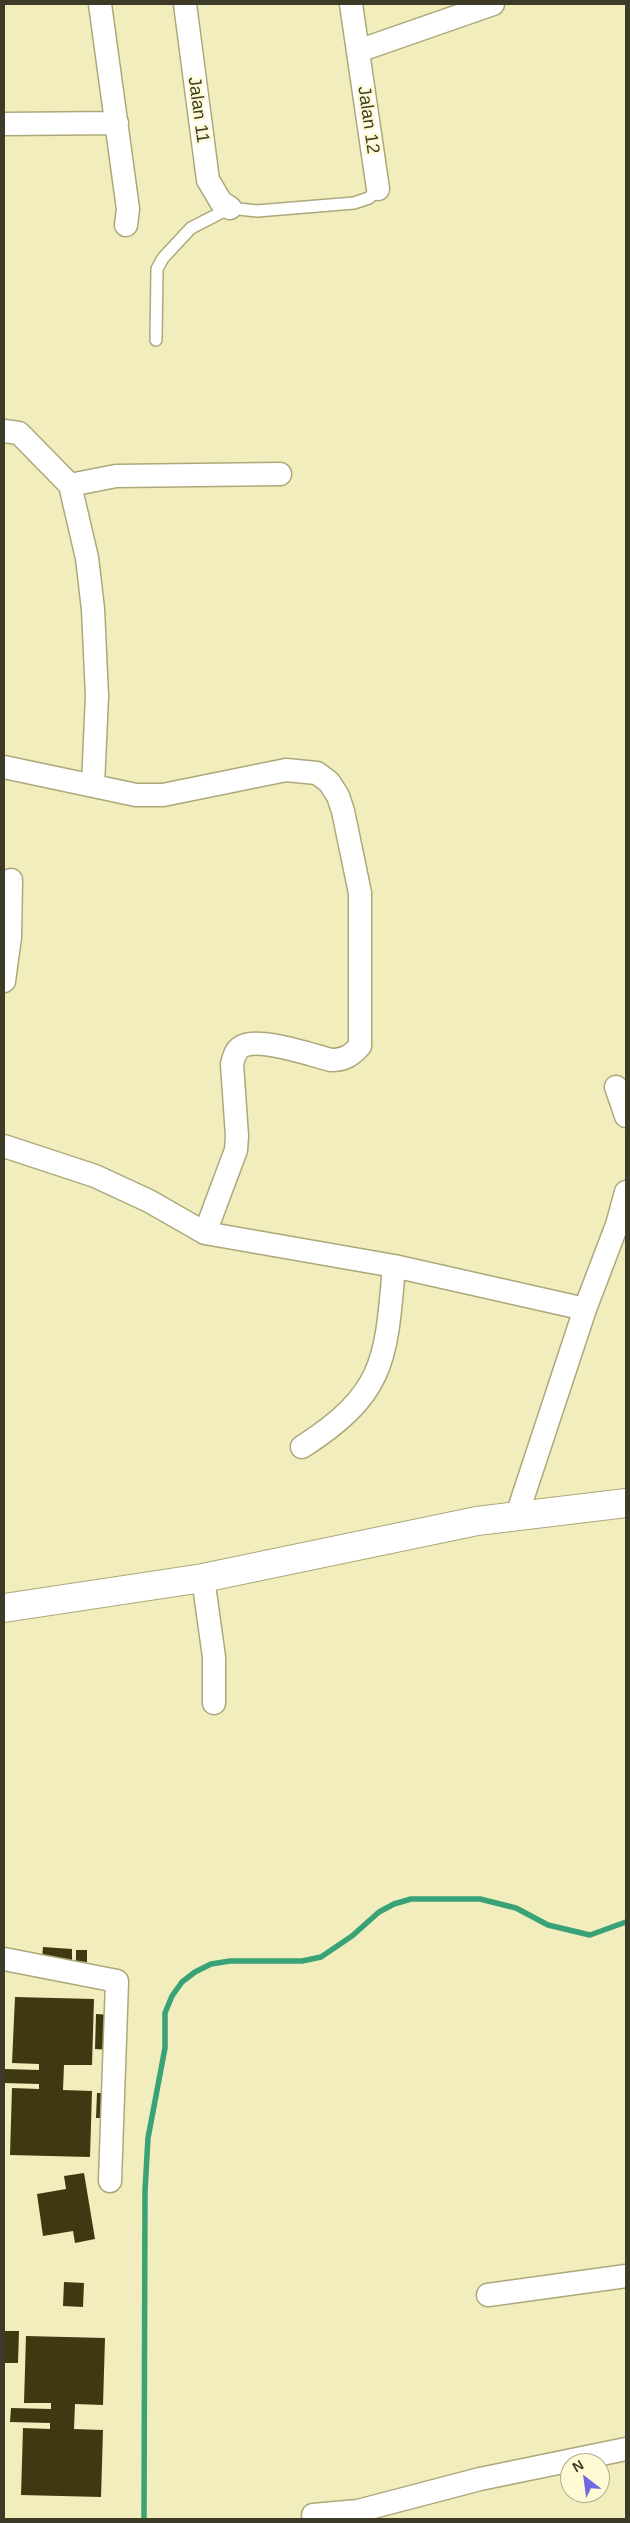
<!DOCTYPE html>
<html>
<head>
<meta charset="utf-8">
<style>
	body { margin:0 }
	#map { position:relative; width:630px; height:2523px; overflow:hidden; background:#f2edbc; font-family:Arial,sans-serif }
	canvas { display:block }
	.frame { position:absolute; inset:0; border:5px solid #3d3b28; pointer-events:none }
	.north { position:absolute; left:560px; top:2453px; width:50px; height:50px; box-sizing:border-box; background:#fefad3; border:1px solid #b1ae8f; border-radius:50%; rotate:330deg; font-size:14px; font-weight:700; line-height:20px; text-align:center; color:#3d3b28 }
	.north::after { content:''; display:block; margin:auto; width:18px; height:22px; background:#7168e2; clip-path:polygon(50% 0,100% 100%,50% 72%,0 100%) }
</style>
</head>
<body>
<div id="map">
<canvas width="630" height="2523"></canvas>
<div class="frame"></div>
<div class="north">N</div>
</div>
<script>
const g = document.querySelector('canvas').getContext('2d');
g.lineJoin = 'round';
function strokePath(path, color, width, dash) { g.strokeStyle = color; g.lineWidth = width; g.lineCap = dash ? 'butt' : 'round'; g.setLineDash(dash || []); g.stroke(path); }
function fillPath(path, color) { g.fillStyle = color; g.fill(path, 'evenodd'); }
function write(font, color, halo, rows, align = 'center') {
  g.font = font + ' Arial,sans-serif'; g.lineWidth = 5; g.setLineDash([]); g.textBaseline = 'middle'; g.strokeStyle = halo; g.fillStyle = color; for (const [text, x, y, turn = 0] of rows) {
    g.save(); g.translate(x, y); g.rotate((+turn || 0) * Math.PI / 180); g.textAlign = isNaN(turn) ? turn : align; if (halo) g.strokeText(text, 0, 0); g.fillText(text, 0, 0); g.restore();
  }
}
strokePath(new Path2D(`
	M144 2519 145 2191 148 2138 165 2048V2013L172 1996 182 1982 195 1972 211 1964 230 1961H302L321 1957 352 1936 379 1912 394 1904 411 1899H480L516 1908 548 1925 590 1935 626 1922`), '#39a277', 5.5);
fillPath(new Path2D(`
	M43 1947 72 1949V1961L42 1960Z
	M76 1950H87V1962L76 1961Z
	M15 1997 94 1999 92 2065H64L63 2090 92 2091 90 2157 10 2155 12 2088 39 2089V2084L4 2083V2069L39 2070V2064L12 2063Z
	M96 2014 112 2015 111 2050 95 2049Z
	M97 2093H111L110 2118H96Z
	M84 2173 95 2239 75 2243 73 2231 43 2236 37 2194 66 2189 64 2176Z
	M64 2282 84 2283 83 2307 63 2306Z
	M5 2331H19L18 2363H4Z
	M26 2336 105 2338 103 2405 75 2404 74 2429 103 2430 101 2497 21 2495 23 2428 50 2429V2423L10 2422 11 2408 51 2409V2403H24Z`), '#3e3911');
const service = new Path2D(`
	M156 340 157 269 163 258 191 228 230 208 257 211 354 203 369 198 378 189`);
const minor = new Path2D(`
	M100 4 128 209 126 225
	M185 4 208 180 221 202 230 208
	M351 4 378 189
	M358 51 493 4
	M4 124 117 123
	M4 431 19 433 70 485 87 558 93 609 97 696 93 785
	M70 485 116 476 280 474
	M4 767 136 795H163L286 770 317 773 329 782 338 796 343 811 360 893V1046C351 1056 344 1060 331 1060 311 1055 258 1036 241 1047 235 1051 234 1057 232 1064L237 1136 236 1150 205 1233
	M4 981 10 937 11 880
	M616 1087 626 1116
	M4 1146 95 1176 149 1201 205 1233 394 1266 585 1309
	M302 1447C386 1393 386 1359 394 1266
	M517 1515 585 1309 617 1225 626 1192
	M203 1578 214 1657V1703
	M4 1959 117 1981 110 2181
	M488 2295 626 2276
	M313 2515 358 2511 480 2479 626 2449`);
const tertiary = new Path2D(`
	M4 1608 203 1578 477 1521 626 1503`);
strokePath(service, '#ada87a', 14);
strokePath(minor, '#ada87a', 25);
strokePath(tertiary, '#ada87a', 30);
strokePath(service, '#fff', 11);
strokePath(minor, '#fff', 22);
strokePath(tertiary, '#fff', 28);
write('18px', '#3d3b28', '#fefad3', [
	["Jalan 11",198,110,82],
	["Jalan 12",368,120,82]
]);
</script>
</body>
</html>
